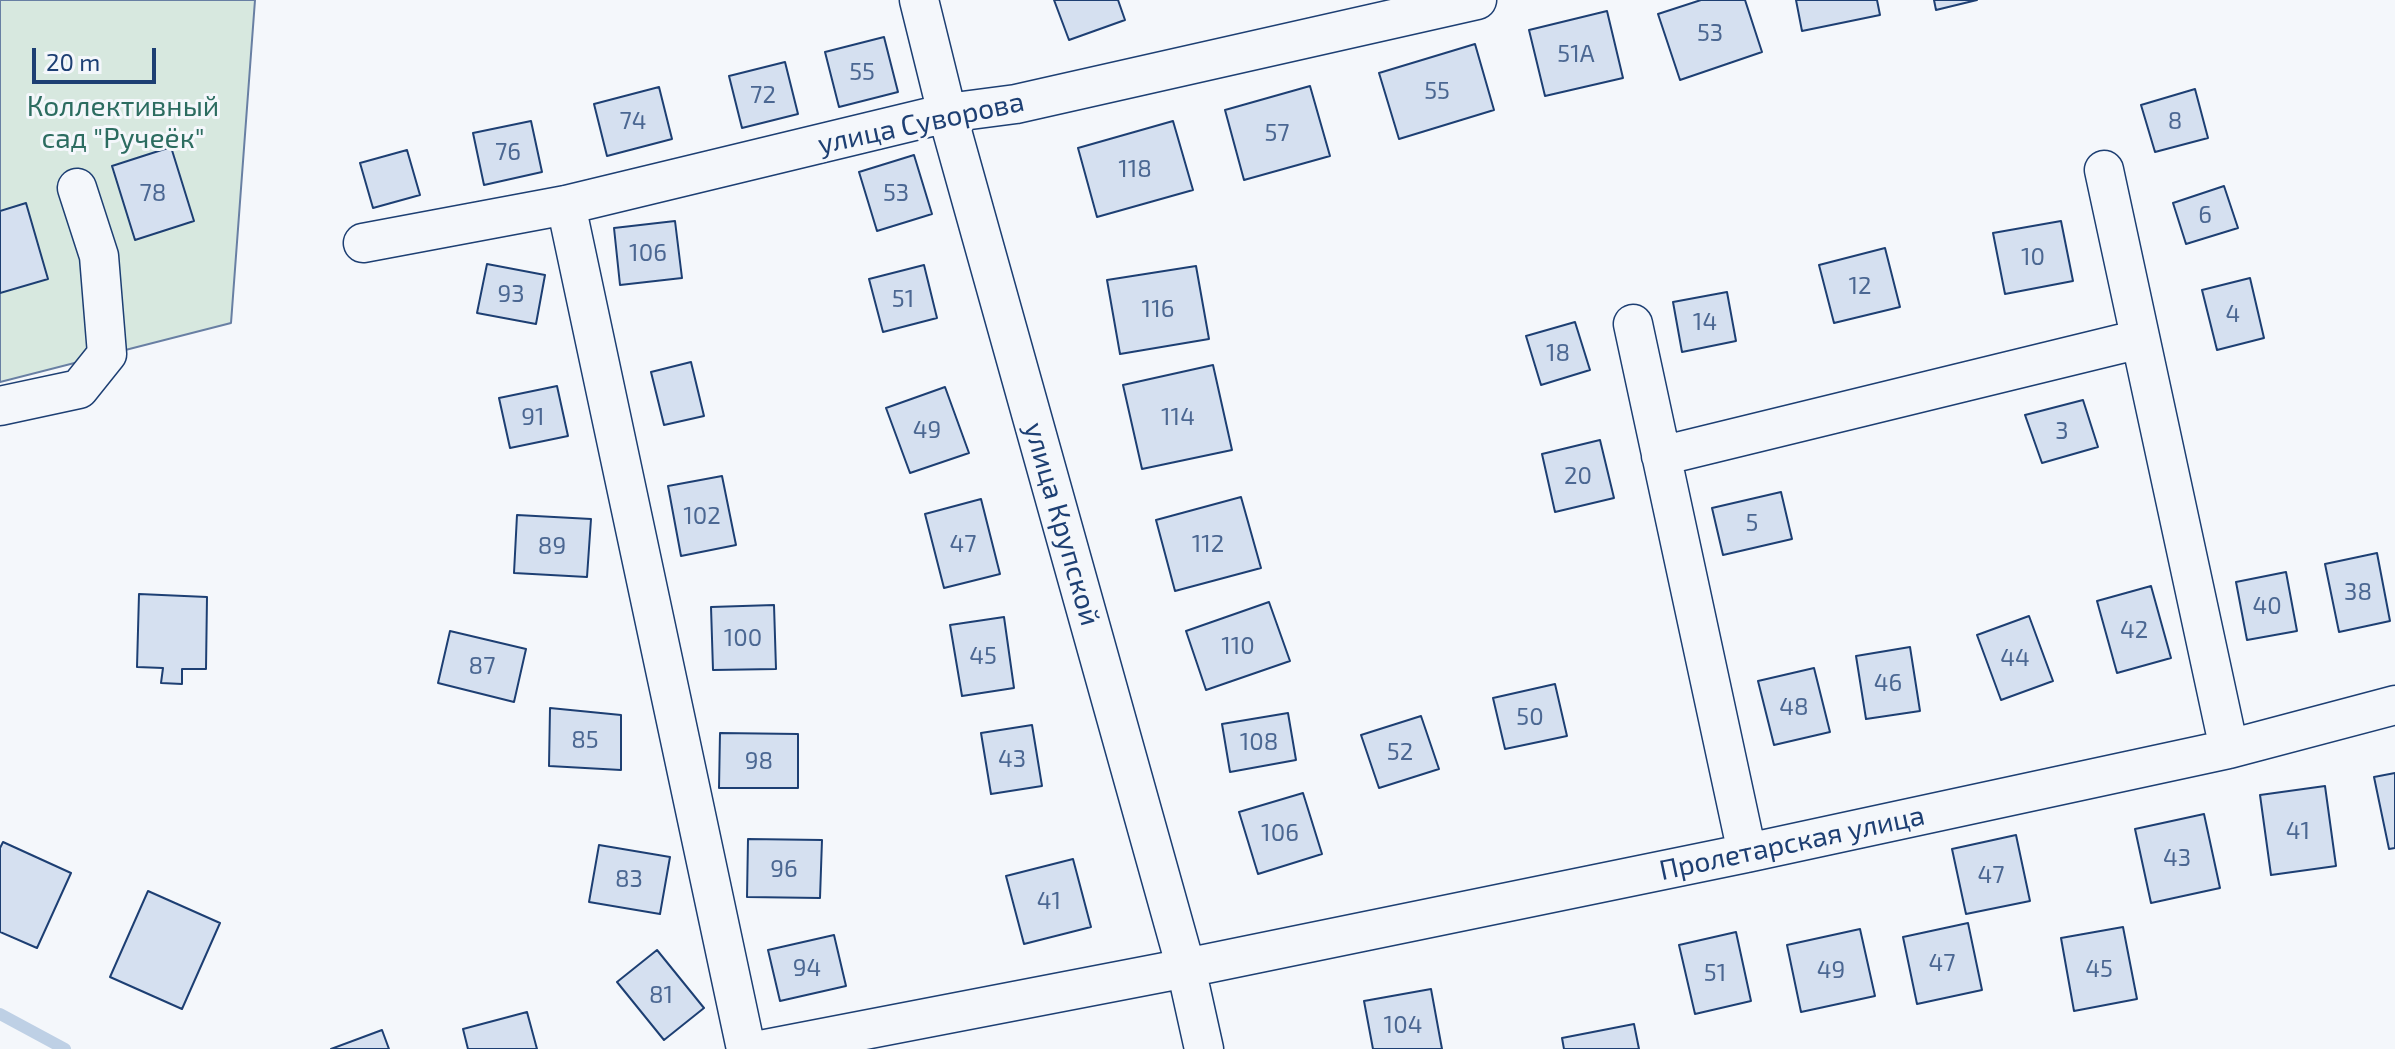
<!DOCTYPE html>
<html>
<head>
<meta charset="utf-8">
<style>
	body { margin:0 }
	#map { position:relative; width:2395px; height:1049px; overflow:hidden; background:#f4f7fb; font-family:"Exo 2",sans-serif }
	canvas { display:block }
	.scale { position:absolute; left:32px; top:48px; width:124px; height:36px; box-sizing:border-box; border:4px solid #1d3f73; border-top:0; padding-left:10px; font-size:24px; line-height:28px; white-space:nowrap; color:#1d3f73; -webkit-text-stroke:6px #f4f7fb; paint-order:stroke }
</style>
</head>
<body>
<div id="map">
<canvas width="2395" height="1049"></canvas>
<div class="scale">20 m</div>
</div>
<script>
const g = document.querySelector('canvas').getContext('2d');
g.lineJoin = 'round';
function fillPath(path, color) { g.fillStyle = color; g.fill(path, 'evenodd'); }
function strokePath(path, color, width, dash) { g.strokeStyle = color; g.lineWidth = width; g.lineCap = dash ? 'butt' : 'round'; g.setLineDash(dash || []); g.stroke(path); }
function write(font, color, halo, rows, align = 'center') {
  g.font = font + ' "Exo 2",sans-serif'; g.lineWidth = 6; g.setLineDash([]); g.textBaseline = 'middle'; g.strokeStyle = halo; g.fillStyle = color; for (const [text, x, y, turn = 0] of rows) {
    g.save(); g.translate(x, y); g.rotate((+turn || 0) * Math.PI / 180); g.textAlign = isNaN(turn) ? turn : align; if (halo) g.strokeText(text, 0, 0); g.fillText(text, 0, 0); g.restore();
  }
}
const green = new Path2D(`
	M0 0H255L231 323 0 382Z`);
fillPath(green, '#d7e8df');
strokePath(green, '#687fa3', 2);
strokePath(new Path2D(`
	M0 1014 65 1049`), '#bed0e5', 12);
const building = new Path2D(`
	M1054 0H1118L1125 20 1069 40Z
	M1701 0H1745L1762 52 1680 80 1658 14Z
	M1796 0H1877L1880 15 1802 31Z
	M1934 0H1977L1936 10Z
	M1607 11 1623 78 1545 96 1529 30Z
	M884 37 898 92 839 107 825 52Z
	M1475 44 1494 110 1399 139 1379 73Z
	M785 62 798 114 742 128 729 76Z
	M1310 86 1330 156 1244 180 1225 110Z
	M659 87 672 139 607 156 594 104Z
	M2195 89 2208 138 2155 152 2141 105Z
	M531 121 542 172 484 185 473 133Z
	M1173 121 1193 190 1097 217 1078 148Z
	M171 147 194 221 135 240 112 166Z
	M407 150 420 195 373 208 360 163Z
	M914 155 932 214 877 231 859 172Z
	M2224 186 2238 228 2186 244 2173 203Z
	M26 203 48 279 0 293V211Z
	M675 221 682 278 620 285 614 228Z
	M2061 221 2073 281 2005 294 1993 233Z
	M1885 248 1900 307 1834 323 1819 265Z
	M487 264 545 275 536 324 477 313Z
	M924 265 937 318 883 332 869 279Z
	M1196 266 1209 339 1120 354 1107 280Z
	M2250 278 2264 338 2217 350 2202 290Z
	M1727 292 1736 341 1682 352 1673 302Z
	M1575 322 1590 370 1541 385 1526 336Z
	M691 362 704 416 664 425 651 372Z
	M1213 365 1232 450 1142 469 1123 385Z
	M557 386 568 436 510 448 499 398Z
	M945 387 969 453 910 473 886 408Z
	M2083 400 2098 447 2042 463 2025 415Z
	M1600 440 1614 498 1555 512 1542 454Z
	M722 476 736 545 681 556 668 486Z
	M1781 492 1792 539 1723 555 1712 508Z
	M1241 497 1261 568 1175 591 1156 520Z
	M981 499 1000 574 944 588 925 514Z
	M517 515 591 519 587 577 514 573Z
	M2377 553 2390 621 2339 632 2325 564Z
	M2286 572 2297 631 2247 640 2236 582Z
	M2151 586 2171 658 2117 673 2097 601Z
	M139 594 207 597 206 669H182V684L161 683 163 668 137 667Z
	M1269 602 1290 661 1206 690 1186 631Z
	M774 605 776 669 713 670 711 607Z
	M2029 616 2053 681 2001 700 1977 635Z
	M1004 617 1014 688 962 696 950 625Z
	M450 631 526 649 514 702 438 683Z
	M1910 647 1920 711 1866 719 1856 656Z
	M1814 668 1830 732 1774 745 1758 681Z
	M1555 684 1567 736 1505 749 1493 698Z
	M550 708 621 715V770L549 766Z
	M1288 713 1296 760 1230 772 1222 724Z
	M1421 716 1439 769 1379 788 1361 735Z
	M1032 725 1042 786 991 794 981 733Z
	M720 733 798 734V788H719Z
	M2395 773V848L2389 849 2374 777Z
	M2325 786 2336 866 2271 875 2260 795Z
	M1303 793 1322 854 1258 874 1239 812Z
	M2204 814 2220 888 2151 903 2135 829Z
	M2016 835 2030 901 1966 914 1952 849Z
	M748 839 822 840 820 898 747 897Z
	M3 842 71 873 37 948 0 932V848Z
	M599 845 670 857 660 914 589 902Z
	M1073 859 1091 927 1024 944 1006 876Z
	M148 891 220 923 182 1009 110 977Z
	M1968 923 1982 990 1917 1004 1903 937Z
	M2123 927 2137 999 2074 1011 2061 938Z
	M1860 929 1875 996 1801 1012 1787 945Z
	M1736 932 1751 1001 1695 1014 1679 945Z
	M834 935 846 986 780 1001 768 950Z
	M657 950 704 1008 664 1040 617 982Z
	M1431 989 1442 1049H1373L1364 1001Z
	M527 1012 537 1049H468L463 1029Z
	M1634 1024 1639 1049H1564L1562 1038Z
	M382 1030 389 1049H331Z`);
fillPath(building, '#d5e0f0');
strokePath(building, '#1d3f73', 2);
const street = new Path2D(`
	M919 0 947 113 1186 968 1204 1049
	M2104 170 2229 749
	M566 205 746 1049
	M363 243 566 205 947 113 1016 104 1477 0
	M1633 324 1747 853
	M0 406 79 389 107 354 99 256 77 188
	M1661 456 2140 339
	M766 1049 1186 968 1747 853 2229 749 2395 705`);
strokePath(street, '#1d3f73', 41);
strokePath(street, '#f4f7fb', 38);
write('24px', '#4b6792', null, [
	["53",1710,33],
	["51А",1576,54],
	["55",862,72],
	["55",1437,91],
	["72",763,95],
	["74",633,121],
	["8",2175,121],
	["57",1277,133],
	["76",508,152],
	["118",1135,169],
	["78",153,193],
	["53",896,193],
	["6",2205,215],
	["106",648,253],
	["10",2033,257],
	["12",1860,286],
	["93",511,294],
	["51",903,299],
	["116",1158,309],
	["4",2233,314],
	["14",1705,322],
	["18",1558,353],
	["91",533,417],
	["114",1178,417],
	["49",927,430],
	["3",2062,431],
	["20",1578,476],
	["102",702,516],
	["5",1752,523],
	["47",963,544],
	["112",1208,544],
	["89",552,546],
	["38",2358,592],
	["40",2267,606],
	["42",2134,630],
	["100",743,638],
	["110",1238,646],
	["45",983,656],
	["44",2015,658],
	["87",482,666],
	["46",1888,683],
	["48",1794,707],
	["50",1530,717],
	["85",585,740],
	["108",1259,742],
	["52",1400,752],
	["43",1012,759],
	["98",759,761],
	["41",2298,831],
	["106",1280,833],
	["43",2177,858],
	["96",784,869],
	["47",1991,875],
	["83",629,879],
	["41",1049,901],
	["47",1942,963],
	["94",807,968],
	["45",2099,969],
	["49",1831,970],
	["51",1715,973],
	["81",661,995],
	["104",1403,1025]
]);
write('28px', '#2c6c60', '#f4f7fb', [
	["Коллективный",123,107],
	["сад \"Ручеёк\"",123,139]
]);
write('28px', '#1d3f73', '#f4f7fb', [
	["улица Суворова",921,123,-12],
	["улица Крупской",1062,524,74],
	["Пролетарская улица",1792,843,-12]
]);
</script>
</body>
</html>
